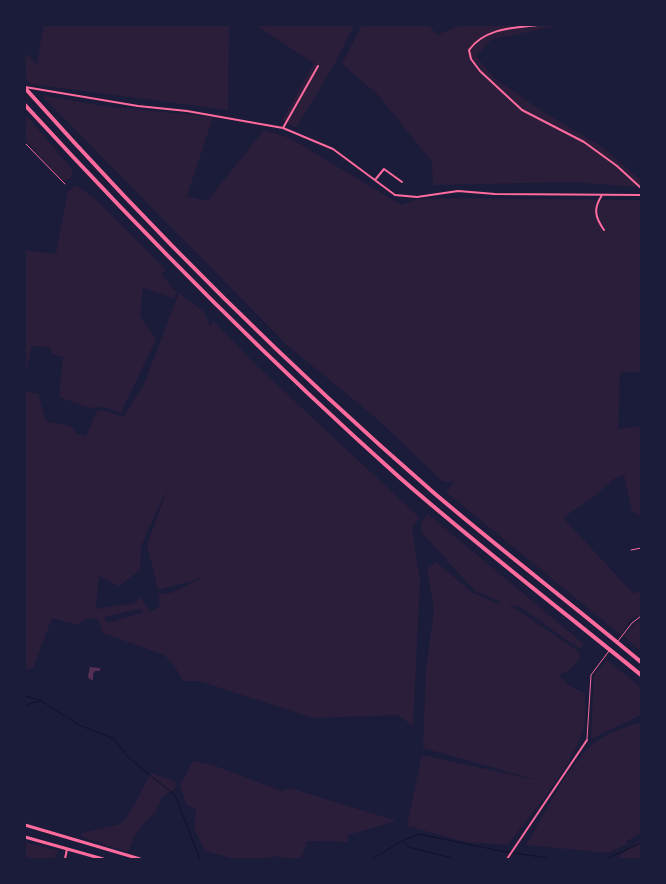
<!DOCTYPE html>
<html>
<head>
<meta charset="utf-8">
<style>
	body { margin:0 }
	#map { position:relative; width:666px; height:884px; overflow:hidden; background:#1b1b3a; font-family:"Varela Round",sans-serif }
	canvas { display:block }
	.frame { position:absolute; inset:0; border:26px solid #1b1b3a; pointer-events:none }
</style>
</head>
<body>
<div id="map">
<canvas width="666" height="884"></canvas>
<div class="frame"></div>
</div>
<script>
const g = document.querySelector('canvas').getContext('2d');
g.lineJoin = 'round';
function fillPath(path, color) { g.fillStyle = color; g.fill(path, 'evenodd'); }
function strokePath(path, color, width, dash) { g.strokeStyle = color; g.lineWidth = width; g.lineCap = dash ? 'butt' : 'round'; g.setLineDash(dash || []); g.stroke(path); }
fillPath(new Path2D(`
	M44 25H229L228 110 31 84 25 78V52L37 64Z
	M255 25H354L334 65 296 128 282 120 314 63Z
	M362 25H429L437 35 462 25H559L491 40 476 56 494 78 542 111 601 146 641 180V185L637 187 572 182 433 185 432 162 378 95 342 64Z
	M41 95 103 106 213 117 187 196 207 201 264 130 290 138 401 205 418 199 456 198 641 200V372H620L618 429 641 426V517L632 511 624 475 615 478 592 498 563 518 634 594 641 589V614L630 620 621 635 446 492 454 482H443L375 417 288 346Z
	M25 114 73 170 70 179 63 181 25 140Z
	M76 185 99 202 166 270 161 274 177 293 173 298 143 288 140 316 156 339 121 413 104 407 90 408 59 397 63 357 52 354 49 347 32 346 25 375V250L56 254 68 191Z
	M179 293 204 312 210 326 213 321 258 367 419 517 412 528 420 581 413 726 397 715 313 718 199 681H183L174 665 164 655 103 633 98 618 85 619 78 625 52 618 33 668 25 670V391L38 394 46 421 70 426 77 434 86 436 97 411 103 410 123 417 144 384ZM168 487 147 545 158 590 202 578 171 593 158 594 160 606 150 612 140 597 134 603 96 609 99 576 119 586 140 570 141 546ZM140 609 143 612 108 623 104 617Z
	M428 514 584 644 580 649 521 608 508 604 578 651 580 659 567 672 559 674 568 685 585 693C585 702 586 712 585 721 581 756 530 816 508 845L466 842 407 826 422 755 541 781 423 748 426 669 434 610 427 569 436 562 473 593 498 604 500 601 475 591 422 533 421 523Z
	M641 618V651L623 636Z
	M607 660 641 687V715L591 739 594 675Z
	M641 723V833L627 841V844L608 853 526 845C545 814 565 769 592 745 604 734 625 726 641 723Z
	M193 761 213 765 281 791 290 788 397 821 348 835V842L307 841 301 859H285L277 856 267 859H235L205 851 194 828 196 808 187 805 180 785Z
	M151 773 176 782 175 789 162 797 155 813 146 821 134 837 128 852 82 837V833L120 824 128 816Z
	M641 839V859H616Z
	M25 842 58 851 54 859H25Z`), '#2a1e3b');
strokePath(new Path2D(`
	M25 696 40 700 79 725 114 739 129 758 175 795 200 859
	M25 705 39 701
	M403 841 409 847 456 859
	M372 859 402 841 419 834 501 851 554 859
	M606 859 641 843`), '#12122b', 1);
fillPath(new Path2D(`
	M90 667 100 668V671H95L93 674V680L89 679 88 676Z`), '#542f53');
strokePath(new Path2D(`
	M25 143 65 184
	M631 550 641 548
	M618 641 632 623 641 616
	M587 739 591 675 609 651`), '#ff6b9d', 1);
strokePath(new Path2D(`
	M538 25C513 28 485 28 469 50L471 59 480 71 522 110 584 142 617 166 641 188
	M25 87 138 106 187 111 283 128 333 149 395 195 417 197 458 191 495 194 641 195
	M283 128 318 66
	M375 180 384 169 402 182
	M602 195C593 209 595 217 604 230
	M65 859 67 849
	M507 859 587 740`), '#ff6b9d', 2);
strokePath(new Path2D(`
	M25 825 140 859
	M25 837 103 859`), '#ff6b9d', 3);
strokePath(new Path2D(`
	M25 88C153 232 289 367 434 493 502 551 573 605 641 662
	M25 105C144 235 268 360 399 477 478 546 560 609 641 675`), '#ff6b9d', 4);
</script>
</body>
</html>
